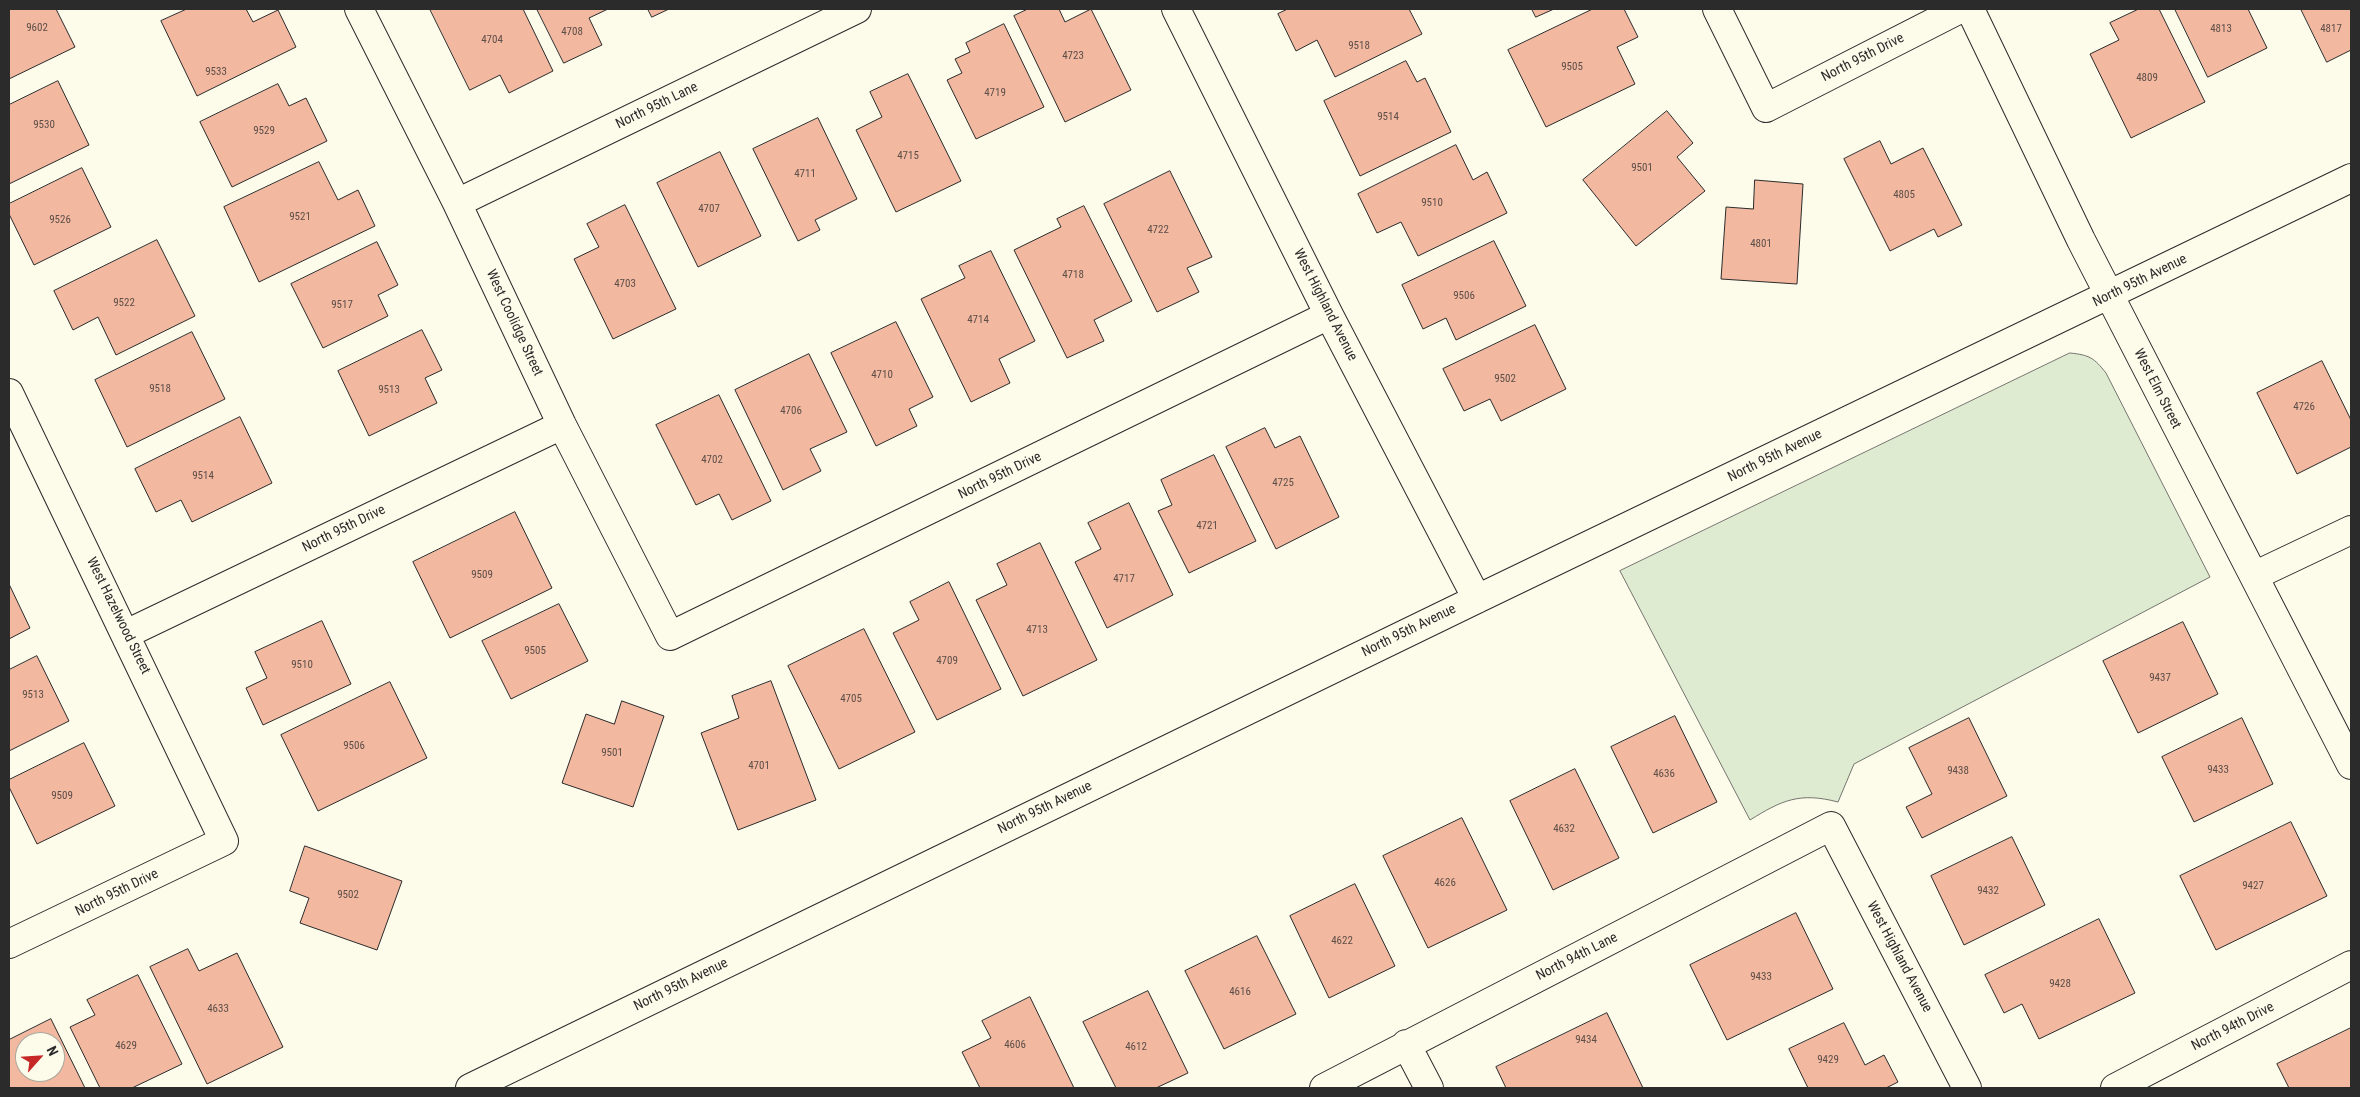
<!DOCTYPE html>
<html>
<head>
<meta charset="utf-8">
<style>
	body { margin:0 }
	#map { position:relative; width:2360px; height:1097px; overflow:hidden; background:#fdfbea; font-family:"Roboto Condensed",sans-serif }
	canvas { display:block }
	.frame { position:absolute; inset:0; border:10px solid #2b2b2b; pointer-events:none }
	.north { position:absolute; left:15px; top:1032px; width:50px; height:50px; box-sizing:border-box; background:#fdfbea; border:1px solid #a9a89e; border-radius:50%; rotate:64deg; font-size:14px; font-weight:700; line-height:20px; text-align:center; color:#2b2b2b }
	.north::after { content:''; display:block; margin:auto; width:18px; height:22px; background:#c62828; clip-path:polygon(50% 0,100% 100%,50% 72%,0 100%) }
</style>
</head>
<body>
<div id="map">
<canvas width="2360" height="1097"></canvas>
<div class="frame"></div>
<div class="north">N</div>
</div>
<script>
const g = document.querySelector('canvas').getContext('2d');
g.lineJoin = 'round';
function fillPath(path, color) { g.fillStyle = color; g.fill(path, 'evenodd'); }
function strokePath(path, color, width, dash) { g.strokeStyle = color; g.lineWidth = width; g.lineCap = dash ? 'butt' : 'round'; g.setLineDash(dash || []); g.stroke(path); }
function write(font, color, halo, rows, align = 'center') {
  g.font = font + ' "Roboto Condensed",sans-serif'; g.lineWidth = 4; g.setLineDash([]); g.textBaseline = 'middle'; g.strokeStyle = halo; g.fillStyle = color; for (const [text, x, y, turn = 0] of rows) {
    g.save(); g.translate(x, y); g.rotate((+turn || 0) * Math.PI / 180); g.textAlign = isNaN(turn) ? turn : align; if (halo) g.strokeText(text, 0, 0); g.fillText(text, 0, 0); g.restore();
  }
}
const green = new Path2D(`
	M2070 353C2090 355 2094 358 2106 373L2210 577 1854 764 1838 802C1800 792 1782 800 1750 820L1620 571Z`);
fillPath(green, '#deebd1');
strokePath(green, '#74746e', 1);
const building = new Path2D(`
	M9 9H56L75 47 9 79Z
	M187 9H246L253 22 278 10 296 47 197 96 161 21Z
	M430 9H523L553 71 509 93 500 75 470 90Z
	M537 9H608L589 18 602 45 564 63Z
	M648 9H669L652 17Z
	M1028 9H1059L1065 22 1091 9 1131 90 1065 122 1014 16Z
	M1288 9H1409L1422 34 1335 77 1317 40 1296 51 1278 14Z
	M1532 9H1554L1536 17Z
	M1593 9H1624L1638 37 1617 47 1635 84 1546 127 1508 50Z
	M2139 9H2159L2205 102 2131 138 2090 54 2119 40 2110 23Z
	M2175 9H2248L2267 48 2208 77Z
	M2301 9H2351V50L2327 62Z
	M1004 24 1044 107 976 139 947 80 962 73 955 59 970 52 966 43Z
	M1406 61 1417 82 1425 78 1451 132 1360 176 1324 101Z
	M908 74 961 181 896 212 856 130 882 117 870 92Z
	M58 81 89 145 9 184V105Z
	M278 84 289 106 306 98 327 141 232 187 200 122Z
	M1667 111 1693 143 1677 157 1705 191 1636 246 1583 180Z
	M818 118 857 199 815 220 820 230 798 241 753 149Z
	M1880 141 1891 164 1923 148 1962 225 1938 237 1934 229 1890 251 1844 159Z
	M1456 145 1473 180 1487 172 1507 213 1418 256 1401 222 1377 233 1358 194Z
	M720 152 761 236 698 267 657 183Z
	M319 162 338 200 358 190 375 226 259 282 224 207Z
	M82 168 111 227 34 265 9 214V204Z
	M1170 171 1212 257 1187 268 1199 292 1157 312 1104 204Z
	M1755 180 1803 184 1797 284 1721 279 1726 207 1753 209Z
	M625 205 676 309 613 339 574 259 599 247 587 224Z
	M1084 206 1132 301 1094 320 1104 341 1067 358 1014 250 1061 227 1057 219Z
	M157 240 195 316 116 355 98 317 73 330 54 291Z
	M1494 241 1526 306 1456 340 1446 318 1423 329 1402 285Z
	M377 242 398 285 378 295 388 316 323 348 291 284Z
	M991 251 1035 341 999 359 1010 383 971 402 921 299 965 278 959 266Z
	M896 322 933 397 909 409 917 426 876 446 831 353Z
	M1535 325 1566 389 1501 421 1490 399 1464 411 1443 369Z
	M422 330 442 370 425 378 437 403 369 436 338 371Z
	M192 332 225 399 127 447 95 380Z
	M809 354 847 432 810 449 821 471 783 490 735 390Z
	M2322 361 2351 420V447L2297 474 2257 393Z
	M719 395 771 501 732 520 719 494 696 505 656 425Z
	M240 417 272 483 192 522 181 500 156 512 135 469Z
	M1265 428 1275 448 1300 436 1339 517 1276 549 1226 447Z
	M1214 455 1256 541 1189 573 1158 511 1172 505 1161 480Z
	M1129 503 1173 595 1107 628 1075 562 1101 549 1088 523Z
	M515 512 552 588 450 638 413 562Z
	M1040 543 1097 660 1023 696 976 600 1007 585 997 564Z
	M949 582 1001 689 937 720 893 633 919 620 910 602Z
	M9 584 30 628 9 639Z
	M559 604 588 661 511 699 482 641Z
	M322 621 351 684 263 725 246 688 267 678 255 652Z
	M2183 622 2218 694 2138 733 2103 661Z
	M864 629 915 732 839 769 788 666Z
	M37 656 69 721 9 751V670Z
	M771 681 816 800 738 830 701 733 739 718 732 696Z
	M390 682 427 758 318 811 281 735Z
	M622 701 664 716 633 807 562 783 586 714 614 724Z
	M1675 716 1717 802 1653 833 1611 747Z
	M1969 718 2007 796 1922 838 1906 807 1932 794 1909 748Z
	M2242 718 2273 784 2194 822 2162 757Z
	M84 743 115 806 37 844 9 787V780Z
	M1575 769 1619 858 1553 890 1510 801Z
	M1462 818 1507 910 1428 948 1383 856Z
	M2291 822 2327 896 2216 950 2180 876Z
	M2012 837 2045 905 1964 945 1931 876Z
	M305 846 402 881 377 950 300 923 309 898 290 891Z
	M1355 884 1395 966 1329 998 1290 916Z
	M1796 913 1833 989 1727 1040 1690 965Z
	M2099 919 2135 993 2039 1039 2022 1004 2004 1013 1985 975Z
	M1257 936 1296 1014 1224 1049 1185 971Z
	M188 949 199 971 237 953 283 1047 207 1084 150 967Z
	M138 975 182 1064 132 1088H100L70 1027 95 1015 87 1000Z
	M1148 991 1188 1073 1156 1088H1116L1083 1022Z
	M1030 997 1074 1088H980L962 1052 991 1038 982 1021Z
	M1607 1013 1643 1088H1506L1496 1067Z
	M51 1019 85 1088H9V1040ZM25 1042H55V1072H25Z
	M1844 1023 1865 1065 1884 1055 1898 1082 1886 1088H1808L1789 1049Z
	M2351 1028V1088H2289L2277 1064Z`);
fillPath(building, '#f2b8a0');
strokePath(building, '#2b2b2b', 1);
const minor = new Path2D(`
	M359 9 457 203 562 425 670 636 1329 315
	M1176 9 1329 315 1477 599
	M1717 9 1766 108 1960 9
	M1970 9 2081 240 2351 765
	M457 203 857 9
	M9 393 224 841 9 944
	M2254 576 2351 530
	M126 634 562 425
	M1406 1044 1429 1088
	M470 1088 1477 599 2351 178
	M1324 1088 1831 826 1967 1088
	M2115 1088 2351 965`);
strokePath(minor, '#2b2b2b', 30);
strokePath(minor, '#fdfbea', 28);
write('11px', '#5d4e48', null, [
	["9602",37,28],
	["4813",2221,29],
	["4817",2331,29],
	["4708",572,32],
	["4704",492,40],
	["9518",1359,46],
	["4723",1073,56],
	["9505",1572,67],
	["9533",216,72],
	["4809",2147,78],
	["4719",995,93],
	["9514",1388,117],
	["9530",44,125],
	["9529",264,131],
	["4715",908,156],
	["9501",1642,168],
	["4711",805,174],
	["4805",1904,195],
	["9510",1432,203],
	["4707",709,209],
	["9521",300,217],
	["9526",60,220],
	["4722",1158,230],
	["4801",1761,244],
	["4718",1073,275],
	["4703",625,284],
	["9506",1464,296],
	["9522",124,303],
	["9517",342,305],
	["4714",978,320],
	["4710",882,375],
	["9502",1505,379],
	["9518",160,389],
	["9513",389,390],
	["4726",2304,407],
	["4706",791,411],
	["4702",712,460],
	["9514",203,476],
	["4725",1283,483],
	["4721",1207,526],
	["9509",482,575],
	["4717",1124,579],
	["4713",1037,630],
	["9505",535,651],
	["4709",947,661],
	["9510",302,665],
	["9437",2160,678],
	["9513",33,695],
	["4705",851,699],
	["9506",354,746],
	["9501",612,753],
	["4701",759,766],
	["9433",2218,770],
	["9438",1958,771],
	["4636",1664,774],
	["9509",62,796],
	["4632",1564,829],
	["4626",1445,883],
	["9427",2253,886],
	["9432",1988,891],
	["9502",348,895],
	["4622",1342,941],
	["9433",1761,977],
	["9428",2060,984],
	["4616",1240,992],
	["4633",218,1009],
	["9434",1586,1040],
	["4606",1015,1045],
	["4629",126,1046],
	["4612",1136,1047],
	["9429",1828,1060]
]);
write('14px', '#2b2b2b', '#fdfbea', [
	["North 95th Drive",1863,58,-27],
	["North 95th Lane",657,106,-26],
	["North 95th Avenue",2140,281,-26],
	["West Highland Avenue",1325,305,63],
	["West Coolidge Street",514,323,65],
	["West Elm Street",2157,389,63],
	["North 95th Avenue",1775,456,-26],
	["North 95th Drive",1000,476,-26],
	["North 95th Drive",344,529,-26],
	["West Hazelwood Street",118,616,64],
	["North 95th Avenue",1409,631,-26],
	["North 95th Avenue",1045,808,-26],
	["North 95th Drive",117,893,-26],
	["North 94th Lane",1577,957,-27],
	["West Highland Avenue",1899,957,62],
	["North 95th Avenue",681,985,-26],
	["North 94th Drive",2233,1027,-27]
]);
</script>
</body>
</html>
